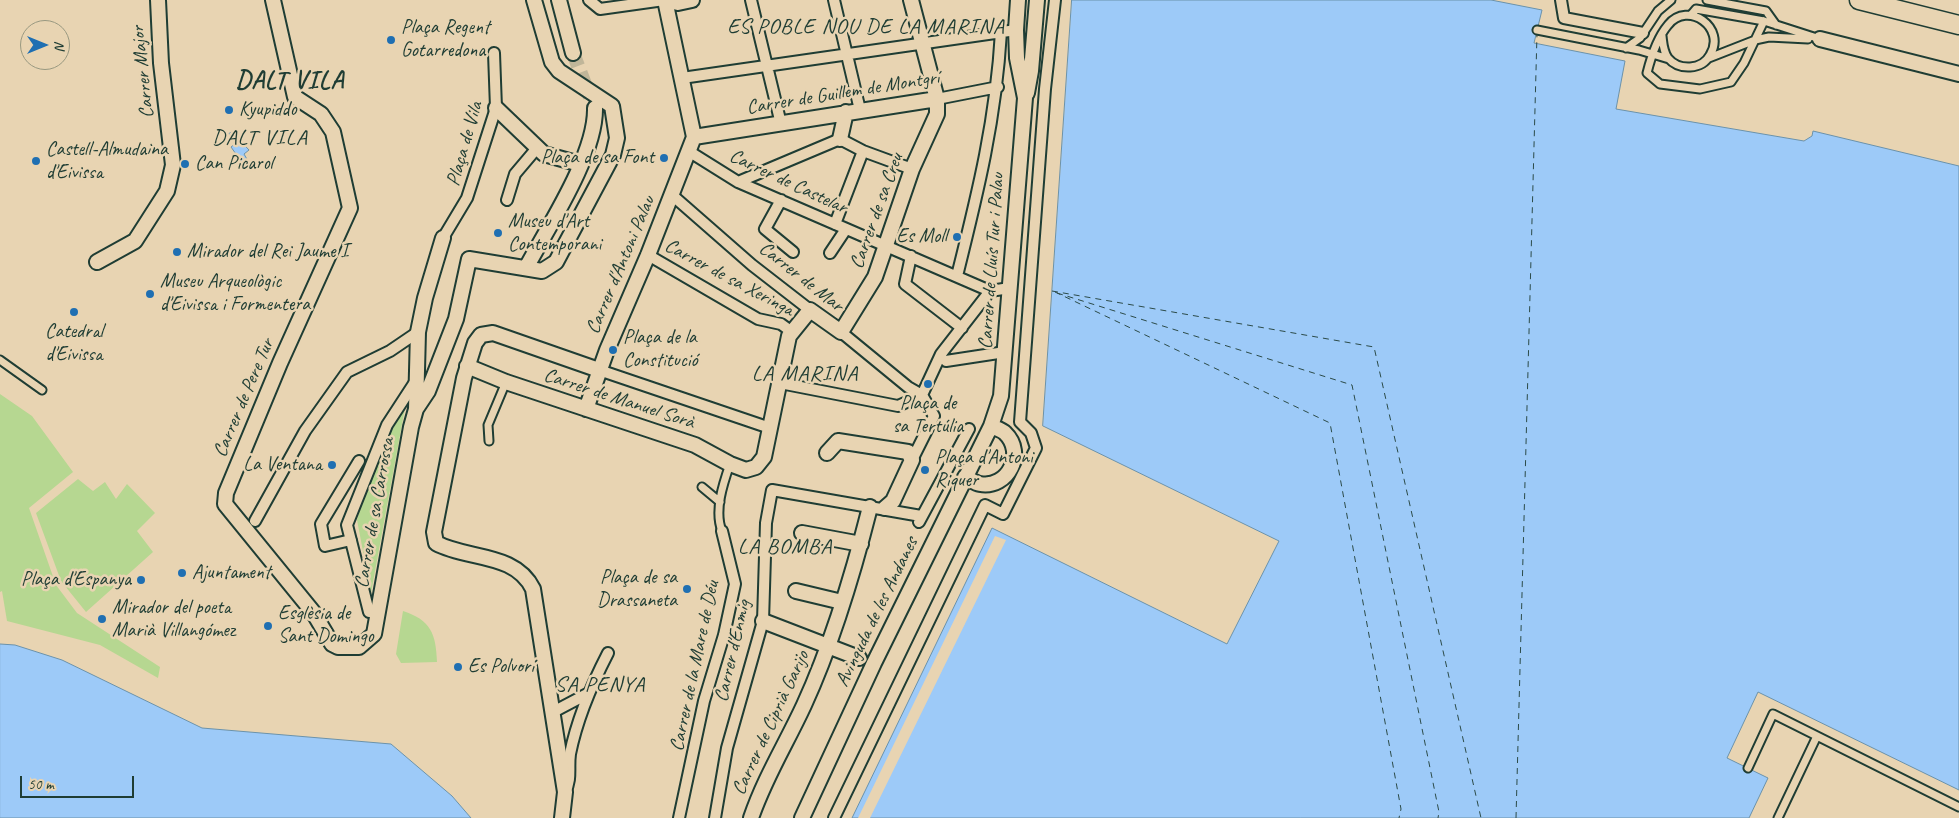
<!DOCTYPE html>
<html>
<head>
<meta charset="utf-8">
<style>
	body { margin:0 }
	#map { position:relative; width:1959px; height:818px; overflow:hidden; background:#e8d4b2; font-family:Caveat,sans-serif }
	canvas { display:block }
	.north { position:absolute; left:20px; top:20px; width:50px; height:50px; box-sizing:border-box; background:#e8d4b2; border:1px solid #989880; border-radius:50%; rotate:90deg; font-size:14px; font-weight:700; line-height:20px; text-align:center; color:#1f3d34 }
	.north::after { content:''; display:block; margin:auto; width:18px; height:22px; background:#1f6fb2; clip-path:polygon(50% 0,100% 100%,50% 72%,0 100%) }
	.scale { position:absolute; left:20px; top:776px; width:114px; height:22px; box-sizing:border-box; border:2px solid #1f3d34; border-top:0; padding-left:6px; font-size:15px; line-height:18px; white-space:nowrap; color:#1f3d34; -webkit-text-stroke:4px #e8d4b2; paint-order:stroke }
</style>
</head>
<body>
<div id="map">
<canvas width="1959" height="818"></canvas>
<div class="north">N</div>
<div class="scale">50 m</div>
</div>
<script>
const g = document.querySelector('canvas').getContext('2d');
g.lineJoin = 'round';
function fillPath(path, color) { g.fillStyle = color; g.fill(path, 'evenodd'); }
function strokePath(path, color, width, dash) { g.strokeStyle = color; g.lineWidth = width; g.lineCap = dash ? 'butt' : 'round'; g.setLineDash(dash || []); g.stroke(path); }
function write(font, color, halo, rows, align = 'center') {
  g.font = font + ' Caveat,sans-serif'; g.lineWidth = 5; g.setLineDash([]); g.textBaseline = 'middle'; g.strokeStyle = halo; g.fillStyle = color; for (const [text, x, y, turn = 0] of rows) {
    g.save(); g.translate(x, y); g.rotate((+turn || 0) * Math.PI / 180); g.textAlign = isNaN(turn) ? turn : align; if (halo) g.strokeText(text, 0, 0); g.fillText(text, 0, 0); g.restore();
  }
}
fillPath(new Path2D(`
	M0 394 32 416 73 472 29 508 56 585 77 613 160 667 158 678 100 645 7 621 2 591 0 592Z
	M405 408 371 593 357 520 368 480 386 440Z
	M78 479 93 491 105 482 116 499 127 484 155 513 137 531 153 552 86 612 61 581 36 513Z
	M403 611C431 620 436 634 437 662L401 663 396 654Z`), '#b6d791');
const water = new Path2D(`
	M1072 0H1491L1542 10 1534 43 1625 61 1616 109 1804 141 1812 136 1813 131 1959 166V790L1758 692 1727 758 1768 778 1749 818H852L992 528 1227 644 1279 541 1043 426Z
	M232 132 249 150 244 154 248 161 243 164 231 147 236 143 229 134Z
	M0 644 15 645 62 660 202 728 391 744 452 796 471 818H0Z`);
fillPath(water, '#9dcaf8');
strokePath(water, '#6b92aa', 1);
fillPath(new Path2D(`
	M995 536 1006 540 870 818H858Z`), '#e8d4b2');
strokePath(new Path2D(`
	M1052 291 1374 347 1481 818
	M1055 292 1330 423 1401 809 1399 818
	M1057 293 1352 385 1439 812 1438 818
	M1516 818 1537 34`), '#2c4b48', 1, [6, 5]);
strokePath(new Path2D(`
	M573 53 590 97`), '#c0b699', 14, [14, 7]);
const service = new Path2D(`
	M1707 0 1766 11 1776 25
	M1691 15 1696 9 1764 21 1820 39
	M1537 30 1639 50 1669 59
	M1662 36C1663 44 1663 51 1668 58 1679 71 1702 70 1710 55 1727 28 1688 0 1668 25 1657 38 1651 57 1647 73L1660 84 1700 89 1731 82 1744 63 1764 21
	M1626 48 1640 38 1658 11 1671 0
	M1709 58 1755 40 1769 37 1808 39
	M0 360 42 390
	M489 441 488 425 506 382
	M702 487 720 502
	M722 531C714 511 723 484 730 464
	M1748 768 1773 714 1959 807
	M1778 818 1817 736`);
const pedestrian = new Path2D(`
	M589 0 600 9 664 0
	M751 0 781 124
	M834 0 860 110
	M1561 0 1564 18 1643 33
	M682 78 1016 30
	M937 99 998 87
	M690 152 738 182 990 291
	M738 182 840 139 863 151 912 169
	M672 195 752 265 810 310
	M507 200 515 174 537 148
	M781 200 765 229 793 252
	M835 224 863 151
	M443 238 467 198 496 108 494 53
	M830 253 846 229
	M648 255 758 319 781 324 792 332
	M911 256 905 284 962 328
	M957 276C978 192 996 119 1001 32
	M841 332 908 387 922 395 934 416 912 460
	M946 361 1005 352
	M599 370 770 428
	M780 383 898 406 922 395 941 354 990 291 1010 288
	M255 521 305 431 347 372 390 351 418 332
	M919 522 969 429
	M351 540 325 546 321 524 359 461
	M369 612 347 525 387 425 415 382
	M553 712 589 693
	M565 792C572 779 568 768 570 754 577 719 592 684 608 653
	M679 818 704 701 724 635 735 584 722 531
	M715 818 727 748 763 621 766 523 772 490 921 516
	M834 818 985 505 1003 514 1036 448 1031 433 1020 422 1045 89 1055 0`);
const minor = new Path2D(`
	M273 0 295 97 321 114 333 132 350 208 280 363 226 493 225 504 313 612 332 644 338 647H359L374 634 411 427 416 409 428 391 456 319 469 259 542 271 556 262 613 155 617 138 612 106 559 71 552 62 534 0
	M559 0 573 53
	M665 0 678 3 692 0
	M1820 39 1959 74
	M1027 93 1031 71 1037 0
	M496 108 544 154 580 164
	M694 137 937 99
	M840 139 846 112
	M97 262 135 241 167 191 173 165 161 63 158 0
	M526 268C548 227 596 155 595 108
	M467 366 506 382 695 445 730 464 746 470 756 467 764 457 789 336 810 310 841 332 875 277 912 169 937 114V99L911 0
	M416 409 418 332 425 298 443 238
	M586 409 607 350 648 255 694 137 665 0
	M827 453 838 441 908 452 912 460 893 501 885 508
	M965 477C970 479 975 483 980 484 1008 489 1026 453 1005 433 1002 430 996 428 991 426
	M802 533 861 544
	M796 591 842 602
	M763 621 859 658
	M562 818 565 792 533 589C515 552 467 560 436 543L434 532 464 378 475 343 481 335 493 333 599 370
	M751 818C765 777 786 744 804 705 833 642 853 574 870 507
	M802 818 874 663 991 426 1001 396 1025 98 1017 58 1016 30 1018 0`);
const tertiary = new Path2D(`
	M1859 0 1959 25`);
strokePath(service, '#1f3d34', 11);
strokePath(pedestrian, '#1f3d34', 14);
strokePath(minor, '#1f3d34', 18);
strokePath(tertiary, '#1f3d34', 21);
strokePath(service, '#e8d4b2', 7);
strokePath(pedestrian, '#e8d4b2', 10);
strokePath(minor, '#e8d4b2', 14);
strokePath(tertiary, '#e8d4b2', 18);
for (const [x, y, r, color] of [
	[391,40,5,"#1f6fb2"],
	[229,110,5,"#1f6fb2"],
	[664,158,5,"#1f6fb2"],
	[36,161,5,"#1f6fb2"],
	[185,164,5,"#1f6fb2"],
	[498,233,5,"#1f6fb2"],
	[957,237,5,"#1f6fb2"],
	[177,252,5,"#1f6fb2"],
	[150,294,5,"#1f6fb2"],
	[74,312,5,"#1f6fb2"],
	[613,350,5,"#1f6fb2"],
	[928,384,5,"#1f6fb2"],
	[332,465,5,"#1f6fb2"],
	[925,470,5,"#1f6fb2"],
	[182,573,5,"#1f6fb2"],
	[141,580,5,"#1f6fb2"],
	[687,589,5,"#1f6fb2"],
	[102,619,5,"#1f6fb2"],
	[268,626,5,"#1f6fb2"],
	[458,667,5,"#1f6fb2"]
]) { const dot = new Path2D(); dot.arc(x, y, r, 0, 2 * Math.PI); g.fillStyle = color; g.fill(dot); strokePath(dot, '#e8d4b2', 2); }
write('20px', '#1f3d34', '#e8d4b2', [
	["Plaça Regent",401,28],
	["Gotarredona",401,51],
	["Kyupiddo",239,110],
	["Castell-Almudaina",46,150],
	["d'Eivissa",46,173],
	["Plaça de sa Font",654,158,"right"],
	["Can Picarol",195,164],
	["Museu d'Art",508,222],
	["Contemporani",508,245],
	["Es Moll",947,237,"right"],
	["Mirador del Rei Jaume I",187,252],
	["Museu Arqueològic",160,282],
	["d'Eivissa i Formentera",160,305],
	["Catedral",74,332,"center"],
	["d'Eivissa",74,355,"center"],
	["Plaça de la",623,338],
	["Constitució",623,361],
	["Plaça de",928,404,"center"],
	["sa Tertúlia",928,427,"center"],
	["Plaça d'Antoni",935,458],
	["Riquer",935,481],
	["La Ventana",322,465,"right"],
	["Ajuntament",192,573],
	["Plaça de sa",677,578,"right"],
	["Drassaneta",677,601,"right"],
	["Plaça d'Espanya",131,580,"right"],
	["Mirador del poeta",112,608],
	["Marià Villangómez",112,631],
	["Esglèsia de",278,614],
	["Sant Domingo",278,637],
	["Es Polvorí",468,667]
], 'left');
write('20px', '#1f3d34', '#e8d4b2', [
	["Carrer Major",143,72,-96],
	["Carrer de Guillem de Montgrí",843,93,-9],
	["Plaça de Vila",465,144,-74],
	["Carrer de Castelar",788,182,25],
	["Carrer de sa Creu",877,211,-70],
	["Carrer de Lluís Tur i Palau",992,261,-86],
	["Carrer d'Antoni Palau",621,265,-67],
	["Carrer de Mar",801,277,38],
	["Carrer de sa Xeringa",729,278,28],
	["Carrer de Pere Tur",244,398,-67],
	["Carrer de Manuel Sorà",619,399,18],
	["Carrer de sa Carrossa",375,513,-80],
	["Avinguda de les Andanes",877,612,-64],
	["Carrer d'Enmig",733,651,-77],
	["Carrer de la Mare de Déu",695,666,-78],
	["Carrer de Ciprià Garijo",771,723,-65]
]);
g.letterSpacing = '1px';
write('22px', '#1f3d34', '#e8d4b2', [
	["ES POBLE NOU DE LA MARINA",866,27],
	["DALT VILA",260,138],
	["LA MARINA",805,374],
	["LA BOMBA",785,547],
	["SA PENYA",600,685]
]);
g.letterSpacing = '0px';
g.letterSpacing = '1px';
write('bold 25px', '#1f3d34', '#e8d4b2', [
	["DALT VILA",290,81]
]);
g.letterSpacing = '0px';
</script>
</body>
</html>
